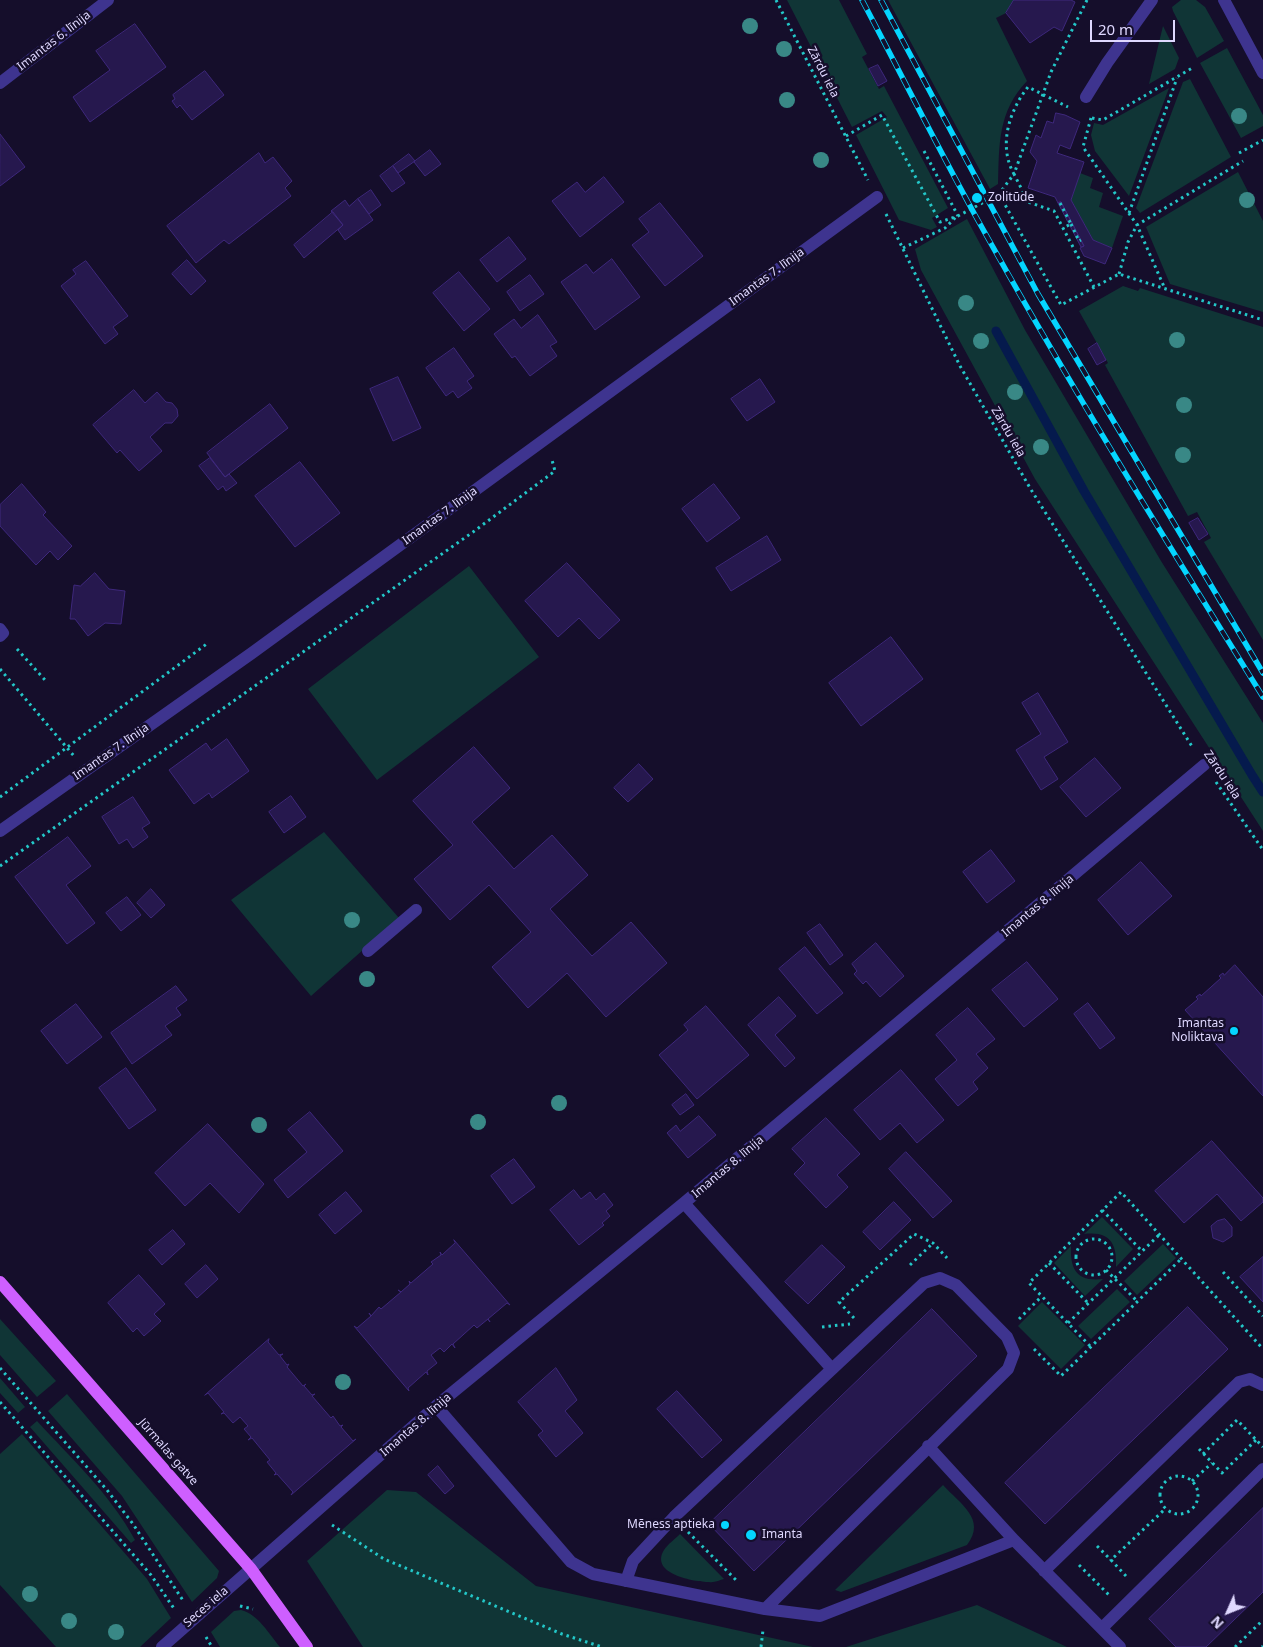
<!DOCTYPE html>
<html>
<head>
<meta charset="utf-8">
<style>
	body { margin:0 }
	#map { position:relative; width:1263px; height:1647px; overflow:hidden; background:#150e2b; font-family:"Noto Sans",sans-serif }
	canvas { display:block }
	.north { position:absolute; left:1203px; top:1587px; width:50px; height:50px; -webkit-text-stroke:4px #150e2b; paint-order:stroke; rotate:226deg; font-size:14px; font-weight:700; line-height:20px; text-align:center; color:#dfd8ff }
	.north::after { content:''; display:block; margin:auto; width:18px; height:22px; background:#dfd8ff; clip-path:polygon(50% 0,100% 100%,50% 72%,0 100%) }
	.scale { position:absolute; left:1090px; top:20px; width:85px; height:22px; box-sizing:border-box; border:2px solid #dfd8ff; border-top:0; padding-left:6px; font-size:15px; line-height:18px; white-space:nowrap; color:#dfd8ff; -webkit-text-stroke:4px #150e2b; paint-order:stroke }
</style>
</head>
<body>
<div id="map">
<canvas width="1263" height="1647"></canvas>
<div class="north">N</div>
<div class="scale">20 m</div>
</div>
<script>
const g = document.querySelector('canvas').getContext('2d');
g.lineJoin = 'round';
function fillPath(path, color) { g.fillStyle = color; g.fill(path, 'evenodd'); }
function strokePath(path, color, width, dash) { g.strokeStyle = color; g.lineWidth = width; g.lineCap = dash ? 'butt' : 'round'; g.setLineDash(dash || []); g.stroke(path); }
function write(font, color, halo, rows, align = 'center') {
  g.font = font + ' "Noto Sans",sans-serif'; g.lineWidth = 5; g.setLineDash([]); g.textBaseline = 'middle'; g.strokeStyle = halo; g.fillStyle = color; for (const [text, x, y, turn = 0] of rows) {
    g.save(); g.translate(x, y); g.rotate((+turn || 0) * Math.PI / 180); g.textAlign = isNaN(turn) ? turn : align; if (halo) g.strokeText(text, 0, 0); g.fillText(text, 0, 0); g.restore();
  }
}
fillPath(new Path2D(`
	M787 0H839L867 54 862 57 879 89 884 86 948 208 932 218 937 227 931 230 899 220 856 135 887 117 882 111 852 127Z
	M888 0H1014L1006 13 996 18 1027 81C998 111 999 144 998 184L990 189Z
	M1181 0H1196L1205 7 1224 41 1197 58 1173 11 1172 7Z
	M1163 26 1179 58 1175 69 1149 84Z
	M1227 48 1263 115V126L1241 138 1200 63Z
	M1190 79 1231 157 1140 213 1136 208 1183 82Z
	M1169 88 1129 196 1095 151 1091 135 1094 123 1103 125Z
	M1238 172 1263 221V312L1170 284 1146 227Z
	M1080 173 1093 178 1090 188 1103 193 1099 207 1123 216 1112 248 1093 240 1071 200Z
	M967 219 1025 330 1161 561 1263 723V831L1035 479 921 270 915 249Z
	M1123 286 1138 291 1140 288 1263 327V640L1204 542 1211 538 1197 512 1188 516 1105 365 1108 363 1079 311Z
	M469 566 539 657 377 780 308 689Z
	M324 832 399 918 311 996 231 900Z
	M1102 1217 1133 1249 1116 1267C1117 1243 1110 1231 1084 1234Z
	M1163 1244 1176 1258 1137 1295 1124 1281Z
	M1071 1246C1070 1270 1077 1282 1103 1279L1085 1296 1054 1263Z
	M1117 1289 1130 1302 1091 1339 1078 1326Z
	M1042 1302 1085 1345 1061 1369 1018 1326Z
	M0 1319 56 1381 37 1397 0 1355Z
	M0 1378 25 1407 18 1413 0 1393Z
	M67 1394 219 1571 217 1578 192 1602 122 1496 48 1411Z
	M37 1421C71 1458 111 1495 135 1540L131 1543 30 1427Z
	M22 1434 147 1579 171 1618 140 1647H56L0 1585V1454Z
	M943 1485C960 1504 987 1519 967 1545L841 1592 835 1590Z
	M387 1490 416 1492 536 1586 813 1647H363L307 1561Z
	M680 1534 724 1579C720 1580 714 1583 709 1582 695 1582 649 1574 664 1550 668 1544 675 1539 680 1534Z
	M977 1605 1067 1647H846Z
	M241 1610C258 1614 269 1634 280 1647H220L211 1632 234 1611Z`), '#103536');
strokePath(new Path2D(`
	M996 331 1084 491 1252 775
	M1252 775 1263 792`), '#051a4d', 9);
const building = new Path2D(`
	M1014 0H1071L1075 2 1062 31 1054 27 1030 43 1006 13Z
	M135 24 166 67 90 122 73 97 110 70 96 51Z
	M878 65 887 81 878 86 869 69Z
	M205 71 224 95 192 120 180 105 177 108 172 101 175 99 173 95Z
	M1056 113 1065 115 1080 122 1070 149 1060 145 1057 153 1084 162 1071 200 1093 240 1112 248 1105 264 1084 256 1080 248 1084 246 1061 202 1058 203 1055 197 1028 188 1037 161 1030 152 1036 135 1041 138 1047 121 1053 123Z
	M0 134 25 167 0 186Z
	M430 150 441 164 425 176 414 162Z
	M259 153 265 163 273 157 292 181 285 188 291 196 229 244 224 240 196 263 167 226Z
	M409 154 415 161 398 173 393 166Z
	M393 166 405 183 392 192 380 176Z
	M604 177 624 202 580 237 552 201 577 182 585 192Z
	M371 190 381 205 369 214 358 199Z
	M358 199 373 220 345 240 338 230 343 225 331 211 345 200 349 206Z
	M1061 202 1084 246 1081 247 1058 203Z
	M660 203 703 256 665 286 632 245 649 232 639 219Z
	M333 212 343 225 304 258 294 245Z
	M509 237 526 259 497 282 480 260Z
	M612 259 640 297 595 330 561 282 586 264 593 273Z
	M187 260 206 281 191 295 172 274Z
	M86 261 128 316 113 327 118 334 105 344 61 286 76 274 73 270Z
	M459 272 490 309 464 331 433 293Z
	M530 275 544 294 520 311 507 292Z
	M538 315 557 342 550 346 557 356 530 376 515 356 512 358 494 334 514 319 521 328Z
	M1097 343 1106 360 1097 365 1088 349Z
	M454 348 474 376 467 381 472 388 458 398 453 391 446 396 426 368Z
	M398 377 421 428 393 441 370 389Z
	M760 379 775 402 747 421 731 399Z
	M134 390 145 403 157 392 166 402 172 403 177 409 178 416 172 423H165L150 437 162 451 139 471 120 450 117 453 93 425Z
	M270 404 288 428 225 477 207 453Z
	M210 458 225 477 229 474 237 483 226 491 223 486 218 490 199 466Z
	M300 462 340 513 295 547 255 496Z
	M22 484 46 512 43 515 72 546 58 560 50 551 36 565 0 526V505Z
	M714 484 740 518 707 542 682 509Z
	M1198 518 1208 534 1199 540 1189 523Z
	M767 536 781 560 731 591 716 568Z
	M567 563 620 620 599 639 579 618 558 637 525 601Z
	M95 573 109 589 125 591 121 624 105 623 88 636 75 619H70L74 585 80 586Z
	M891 637 923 679 861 726 829 683Z
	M1038 693 1068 742 1044 757 1058 779 1041 790 1016 750 1041 734 1022 703Z
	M227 739 249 771 212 798 209 793 194 804 169 770 206 743 211 750Z
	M474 747 510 788 472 822 514 869 552 835 588 875 550 909 592 956 631 922 667 963 606 1017 567 973 528 1008 492 967 531 932 489 885 450 920 414 879 453 845 413 801Z
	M1095 758 1121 788 1086 817 1060 787Z
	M639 764 653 779 628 802 614 788Z
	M291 796 306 817 284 833 269 812Z
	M133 797 150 823 142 828 148 837 133 848 127 839 119 844 102 817Z
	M68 837 91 866 66 885 95 923 67 944 15 877Z
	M991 850 1015 881 987 903 963 872Z
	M1141 862 1172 896 1128 935 1098 900Z
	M151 889 165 905 151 918 137 903Z
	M127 897 141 915 121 931 106 913Z
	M820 924 843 955 830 965 807 933Z
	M876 943 904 976 880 997 866 981 863 984 854 974 857 971 852 964Z
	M805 947 843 993 817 1014 779 969Z
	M1027 962 1058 999 1024 1027 992 990Z
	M1235 965 1263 997V1096L1185 1010 1198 999 1196 997 1200 994 1201 996 1221 978 1219 976 1223 973 1224 975Z
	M176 986 187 1000 176 1008 181 1015 165 1026 172 1035 132 1064 111 1033Z
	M779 997 796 1016 775 1035 795 1058 785 1067 748 1025Z
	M1088 1003 1115 1038 1100 1049 1074 1014Z
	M76 1004 102 1037 67 1064 41 1031Z
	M706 1006 749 1055 697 1099 659 1055 688 1030 684 1025Z
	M968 1008 995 1039 976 1054 988 1068 973 1082 978 1089 958 1106 935 1079 957 1060 936 1035Z
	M126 1068 156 1110 129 1129 99 1088Z
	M901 1070 944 1120 917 1143 900 1123 880 1140 854 1110Z
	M686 1094 694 1105 680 1115 672 1105Z
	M310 1112 343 1151 288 1198 274 1180 307 1152 288 1130Z
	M699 1116 716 1135 688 1158 667 1133 676 1125 680 1131Z
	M826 1118 860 1154 837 1175 848 1187 826 1208 794 1174 805 1163 792 1149Z
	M208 1124 264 1184 239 1213 210 1183 185 1206 155 1173Z
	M1212 1141 1263 1198V1202L1241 1221 1217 1194 1184 1223 1155 1191Z
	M906 1152 952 1201 933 1218 889 1169Z
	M514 1159 535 1187 512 1204 491 1176Z
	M574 1190 581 1199 590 1192 596 1200 604 1193 613 1205 606 1211 610 1216 602 1223 604 1225 579 1245 550 1210Z
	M346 1192 362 1211 335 1234 319 1215Z
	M894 1202 911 1220 880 1250 863 1232Z
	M1225 1219 1232 1227V1236L1223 1242 1213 1238 1211 1226 1217 1221Z
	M173 1230 185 1244 162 1265 149 1250Z
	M454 1240 510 1305 507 1303 488 1319 490 1322 488 1319 477 1328 474 1325 453 1344 455 1348 452 1344 444 1352 440 1348 431 1355 437 1363 427 1371 428 1375 426 1372 408 1388 409 1391 354 1326 357 1328 371 1316 369 1313 371 1316 379 1307 381 1309 401 1292 398 1290 401 1292 410 1284 409 1281 411 1283 433 1264 431 1262 441 1255 440 1252 442 1255 455 1243Z
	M822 1245 845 1267 808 1304 785 1282Z
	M1263 1257V1302L1240 1277Z
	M206 1265 218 1279 197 1298 185 1284Z
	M139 1275 165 1304 154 1314 161 1321 144 1336 137 1328 133 1332 108 1303Z
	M1188 1307 1228 1349 1045 1524 1005 1483Z
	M932 1309 977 1356 754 1571 709 1524Z
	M269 1339 268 1342 279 1355 283 1354 280 1356 287 1365 289 1364 287 1367 303 1386 306 1384 304 1386 312 1395 315 1394 312 1396 331 1418 333 1416 340 1426 343 1425 341 1427 353 1441 356 1439 291 1495 293 1492 277 1474 274 1475 276 1473 267 1462 270 1460 252 1438 248 1440 251 1437 244 1429 248 1426 240 1417 233 1423 224 1413 221 1414 224 1412 208 1393 205 1395Z
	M556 1368 577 1400 565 1411 583 1433 556 1457 538 1435 543 1431 518 1402Z
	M677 1391 722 1440 702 1458 657 1409Z
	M438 1466 454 1486 445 1494 428 1475Z
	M1263 1508V1592L1206 1647H1176L1149 1619Z`);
fillPath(building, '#26184e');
strokePath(building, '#3e287c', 1);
strokePath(new Path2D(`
	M776 0 868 180
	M1087 0 1051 72 1014 174 1028 202 1054 211 1094 287
	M1091 118 1083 147 1137 225 1165 289
	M1092 118 1103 120 1194 67
	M846 136 882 115 940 222 958 216 999 194 1014 174C998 146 1009 111 1028 87L1068 107
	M924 151 958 216
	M1239 153 1263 140
	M999 194 1061 305 1119 274 1263 320
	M1000 194 1028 202
	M1060 203 1071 224 1063 228
	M1129 213 1177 78
	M886 214 960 366 1030 488 1193 748
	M1071 224 1079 241 1081 240
	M903 248 945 228 956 217
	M1119 274 1128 242 1137 225 1243 161
	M17 649 45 680
	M0 669 74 756
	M1216 782 1263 850
	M0 797 208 643
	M0 866 473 532 555 471 552 460
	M1102 1210 1142 1251
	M1076 1257a18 18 0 1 1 36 0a18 18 0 1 1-36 0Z
	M1049 1263 1088 1303
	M910 1265 933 1243
	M1106 1270 1137 1301
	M1223 1272 1263 1316
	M854 1318 839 1302 914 1234 933 1243 947 1258
	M1019 1319 1042 1296
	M1068 1323 1160 1234
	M822 1327 850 1324
	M1090 1346 1029 1283 1121 1192 1263 1349
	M1034 1349 1061 1376 1182 1258
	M0 1368 107 1490 133 1524 184 1602
	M0 1402 151 1575 175 1610
	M1199 1449 1222 1473 1256 1440
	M1203 1454 1237 1420 1263 1447
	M1160 1495a19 19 0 1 1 38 0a19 19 0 1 1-38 0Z
	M1192 1481 1212 1463
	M332 1525 384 1559 562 1634 602 1647
	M688 1532 737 1581
	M1097 1546 1111 1560
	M1079 1565 1109 1595
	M1126 1576 1111 1560 1165 1509
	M240 1606 253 1609
	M206 1637 212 1647
	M761 1647 763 1630
	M1235 1647 1263 1620
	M1262 1647 1263 1646`), '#23c7c8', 3, [2.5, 4]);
strokePath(new Path2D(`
	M1224 0 1263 73
	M0 83 108 0
	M1086 97 1107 63 1152 0
	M0 629 3 633 0 636
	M0 831 252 653 877 197
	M368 951 416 910
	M684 1203 832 1369
	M436 1406 571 1562 593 1574 765 1609 820 1616 1014 1540
	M928 1446 1014 1540 1120 1647
	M1044 1571 1239 1382 1250 1379 1263 1385
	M626 1581 633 1561 674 1517 924 1283 940 1278 956 1285 1007 1337 1014 1353 1008 1369 765 1609
	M1102 1628 1263 1469
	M162 1647 436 1406 684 1203 1204 765`), '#3e348f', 12);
strokePath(new Path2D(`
	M0 1282 251 1569 307 1647`), '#ce5fff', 12);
const rail = new Path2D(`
	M862 0C900 72 936 144 975 215 1066 379 1164 538 1263 697
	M881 0 1038 294 1263 673`);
strokePath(rail, '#04d5ff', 5.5);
strokePath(rail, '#150e2b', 4, [11]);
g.fillStyle = '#398886';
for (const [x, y] of [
	[750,26],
	[784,49],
	[787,100],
	[1239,116],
	[821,160],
	[1247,200],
	[966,303],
	[1177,340],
	[981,341],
	[1015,392],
	[1184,405],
	[1041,447],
	[1183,455],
	[352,920],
	[367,979],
	[559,1103],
	[478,1122],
	[259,1125],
	[343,1382],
	[30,1594],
	[69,1621],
	[116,1632]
]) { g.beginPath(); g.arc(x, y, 8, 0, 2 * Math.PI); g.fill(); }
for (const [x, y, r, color] of [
	[977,198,6,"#04d5ff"],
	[1234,1031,5,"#04d5ff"],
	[725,1525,5,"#04d5ff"],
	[751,1535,6,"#04d5ff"]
]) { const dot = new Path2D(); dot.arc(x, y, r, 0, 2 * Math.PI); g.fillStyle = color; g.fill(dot); strokePath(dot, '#150e2b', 2); }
write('12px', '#dfd8ff', '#150e2b', [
	["Imantas 6. līnija",54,41,-38],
	["Zārdu iela",823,72,63],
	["Imantas 7. līnija",767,277,-36],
	["Zārdu iela",1008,432,60],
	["Imantas 7. līnija",440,516,-36],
	["Imantas 7. līnija",111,752,-35],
	["Zārdu iela",1222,775,56],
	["Imantas 8. līnija",1038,906,-40],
	["Imantas 8. līnija",728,1167,-40],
	["Imantas 8. līnija",416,1425,-41],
	["Jūrmalas gatve",168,1452,49],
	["Seces iela",206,1607,-41]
]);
write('12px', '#dfd8ff', '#150e2b', [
	["Zolitūde",988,198],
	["Imantas",1224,1024,"right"],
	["Noliktava",1224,1038,"right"],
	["Mēness aptieka",715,1525,"right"],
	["Imanta",762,1535]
], 'left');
</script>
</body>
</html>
